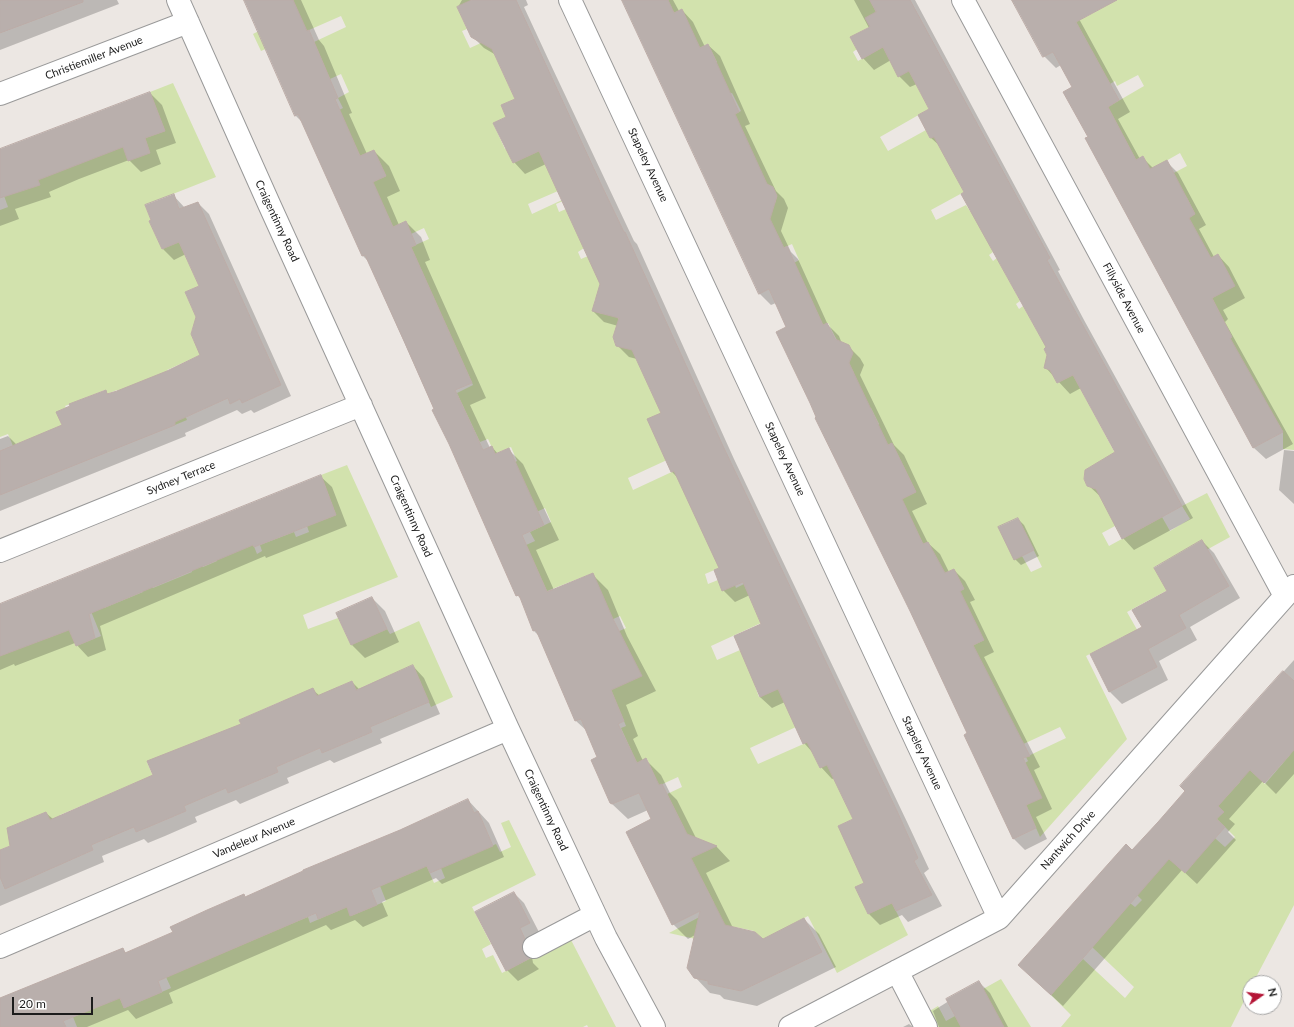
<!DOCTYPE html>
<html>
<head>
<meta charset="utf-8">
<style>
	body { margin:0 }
	#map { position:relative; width:1294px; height:1027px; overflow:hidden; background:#ece7e3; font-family:Lato,sans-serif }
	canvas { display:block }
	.north { position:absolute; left:1242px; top:975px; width:40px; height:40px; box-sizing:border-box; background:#fff; border:1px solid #a4a4a4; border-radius:50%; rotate:76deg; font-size:11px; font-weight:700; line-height:16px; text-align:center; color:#1c1c1c }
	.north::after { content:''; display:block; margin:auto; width:14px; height:18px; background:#b41536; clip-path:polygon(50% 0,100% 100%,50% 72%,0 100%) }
	.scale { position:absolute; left:12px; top:997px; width:81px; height:18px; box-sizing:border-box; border:2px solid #1c1c1c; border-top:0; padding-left:5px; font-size:12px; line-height:14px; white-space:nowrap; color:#1c1c1c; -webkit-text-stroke:3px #fff; paint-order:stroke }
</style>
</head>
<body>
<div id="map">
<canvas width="1294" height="1027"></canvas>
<div class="north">N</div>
<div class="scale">20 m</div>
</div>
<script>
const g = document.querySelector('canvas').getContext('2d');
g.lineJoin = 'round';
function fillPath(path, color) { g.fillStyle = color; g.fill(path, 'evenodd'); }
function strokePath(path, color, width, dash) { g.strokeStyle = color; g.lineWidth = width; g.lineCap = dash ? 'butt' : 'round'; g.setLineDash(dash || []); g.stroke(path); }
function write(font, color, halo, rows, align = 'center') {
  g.font = font + ' Lato,sans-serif'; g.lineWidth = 3; g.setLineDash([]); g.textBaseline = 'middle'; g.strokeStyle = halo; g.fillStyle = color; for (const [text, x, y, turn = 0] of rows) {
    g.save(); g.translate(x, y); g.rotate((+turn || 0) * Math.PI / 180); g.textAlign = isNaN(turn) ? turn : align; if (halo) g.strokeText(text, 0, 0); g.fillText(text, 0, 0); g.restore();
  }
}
fillPath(new Path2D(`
	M293 0H472L457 7 467 29 462 31 470 48 507 31 493 51 515 99 501 105 506 117 493 123 505 149 532 136 509 153 513 163 539 151 558 191 528 204 532 214 562 200 563 201 556 204 559 212 566 209 584 248 578 252 581 259 588 256 626 285 595 299 594 305 597 312 602 314 614 308 622 329 615 332 613 337 616 346 630 344 680 454 628 478 633 490 676 470 726 565 705 574 708 584 718 580 735 585 736 588 744 584 761 623 711 646 717 660 768 638 784 673 755 686 759 697 782 687 807 722 750 748 758 764 808 742 820 768 834 761 835 780 853 819 838 826 880 875 856 887 868 914 892 903 908 935 837 973 808 916 778 932 775 952 754 931 735 927 731 947 669 933 709 912 714 903 701 878 677 890 667 870 705 847 702 840 697 838 677 847 671 835 684 828 667 794 682 787 678 777 656 787V779L647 759 637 763 621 728 626 726 611 690 604 638 626 628 620 616 584 632 593 573 547 591 526 545 535 541 530 532 551 522 545 508 524 518 515 462 517 461 511 447 495 454 488 439 480 442 457 393 473 385 411 247 429 239 424 228 411 234 406 221 393 227 372 182 386 176 374 150 360 156 339 110 343 108 338 98 349 92 341 74 330 79 314 42 346 27 341 16 261 51 253 34C269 27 279 12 295 5Z
	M668 0H870L876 12 873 25 850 38 857 49 853 52 858 61 883 47 889 59 909 71 929 109 880 137 888 151 926 130 930 138 935 136 964 192 931 210 936 220 966 205 970 211 975 208 993 252 989 255 993 261 997 258 1020 301 1016 304 1019 309 1023 306 1041 338 1050 334 1055 342 1044 349 1050 360 1047 369 1050 370 1057 383 1073 375 1115 453 1085 470 1084 479 1087 486 1101 491C1100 507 1116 512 1128 519L1102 533 1109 546 1162 517 1170 531 1190 519 1182 506 1207 493 1230 537 1170 570 1165 562 1154 567 1167 590 1166 591 1127 612 1148 649 1135 656 1124 636 1086 656 1127 739 1040 837 1026 805 1041 797 1025 763 1028 761 1026 757 1066 738 1060 727 1017 747 972 646 984 640 948 596 964 589 954 569 938 576 904 560 931 547 928 542 923 544 901 499 916 492 892 443 877 450 869 430 879 424 871 408 860 413 844 378 854 373 828 323 823 325 794 263 799 260 792 244 772 253 765 208 775 203 777 196 773 187 766 184 724 119 741 111 732 93 716 101 684 77 717 62 708 44 692 51 686 18 682 9 674 13ZM1018 518 1042 567 1031 572 1022 556 999 527Z
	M1098 0H1294V450L1283 449V432L1228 340 1232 337 1212 298 1234 286 1218 254 1211 258 1186 219 1195 214 1187 198 1168 176 1187 166 1180 153 1150 170 1143 156 1136 160 1108 107 1144 86 1138 75 1117 86 1115 81 1110 84 1076 22 1102 8Z
	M173 83 216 177 145 205 151 220 149 221 162 249 179 242 199 286 185 292 197 319 205 321 193 327 191 333 194 341 201 344 205 353 167 370 187 420 175 425 156 376 121 401 117 390 107 394 105 390 65 406 66 408 57 412 62 426 13 446 8 434 0 437V210L8 207 3 193 39 185 37 179 123 146 150 153 145 138 165 131 150 92Z
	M347 465 398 577 303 615 308 629 338 618 351 645 387 629 390 634 419 621 453 697 431 707 413 665 397 716 387 720 372 683 356 690 352 681 338 687 341 696 280 702 239 720 256 761 147 762 170 817 135 783 103 797 118 833 109 838 93 801 60 815 72 845 62 849 46 812 8 828 14 844 0 850V648L3 655 8 653 6 648 42 633 45 639 61 633 67 623 76 646 101 636 84 594 96 589 104 608 143 592 135 573 146 569 153 588 192 572 185 553 195 549 203 567 217 561 215 553 246 526 257 554 262 551 260 545 294 532 296 537 309 532 307 526 336 515 321 475Z
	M1294 744V905L1253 983H1250V989L1231 1027H1061L1071 1015 1051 995 1083 959 1125 998 1134 987 1092 947 1130 903 1135 907 1142 900 1137 895 1160 850 1185 873 1193 864 1184 856 1207 831 1225 847 1235 837 1217 819 1223 812 1218 806 1240 782V761L1265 784 1290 755Z
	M509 820 536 875 472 907 491 944 482 949 486 958 493 955 502 973 570 938 616 1027H588L587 1025 583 1027H77L73 1017 109 1002 110 974 124 1008 171 988 166 977 298 921 308 917 310 923 347 907 351 916 386 901 380 886 418 870 408 848 417 844 434 883 445 878 436 856 477 852 496 844 500 852 511 847 501 823Z
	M1001 979 1031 1027H1001L983 989Z
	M938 1006 946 1021 955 1016 961 1027H936L928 1012Z`), '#d2e2ad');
fillPath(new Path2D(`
	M0 0H117L119 4 0 50Z
	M245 0H301L319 40 324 46 352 113 349 114 367 154 374 151 389 166 400 191 387 197 399 225 406 222 421 237 430 260 425 262 486 398 470 405 490 448 492 447 498 454 508 449 523 464 559 540 536 550 554 590 593 575 608 590 627 636 656 691 626 705 638 736 633 739 643 761 646 760 661 775 670 793 677 800 696 838 716 846 730 861 706 873 733 928 763 941 804 919 819 934 836 967 757 1006 724 999 720 995 710 993 695 977V935L688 939 673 924 653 819 648 810 628 819 611 803 598 758 588 732 576 721 540 637 534 631 522 600 517 595 368 261 363 256 302 122 295 115Z
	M462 0H526L528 5 524 7 550 63 634 241 637 244 734 459 908 824 929 869 924 873 942 906 908 922 902 915 880 925 869 914 857 887 865 883 854 820 835 778 832 779 821 767 814 754 804 743 785 702 772 708 760 697 763 624 750 595 735 602 723 590 720 569 678 478 672 472 649 420 662 414 637 359 629 357 617 345 618 326 604 322 593 311 602 284 546 164 525 174 514 162 507 117 516 100 496 55 484 48 472 36 458 7Z
	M622 0H673L679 11 682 10 693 22 705 47 708 45 720 56 750 124 745 126 776 191 784 199 788 208 781 231 791 252 798 259 828 325 839 336 842 344 848 346 860 358 864 365 860 375 894 445 904 455 927 504 912 511 928 543 940 554 949 572 954 570 965 581 975 600 970 602 994 652 984 657 1040 767 1034 770 1052 809 1036 817 1047 839 1025 850 1013 838 968 734 910 610 776 303 771 305 759 293Z
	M854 0H915L1060 270 1058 271 1084 320 1193 518 1134 550 1123 538 1102 498 1088 485 1116 453 1081 388 1070 394 1046 368 1048 355 1047 348 941 147 931 138 930 109 917 84 910 87 899 76 891 60 874 70 863 58 869 28Z
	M1012 0H1063L1078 17 1130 112 1118 119 1140 159 1143 158 1154 169 1167 162 1178 173 1206 225 1199 229 1214 257 1218 255 1229 267 1245 298 1223 310 1228 319 1225 322 1293 444 1266 459 1254 448 1086 139 1089 137 1074 88 1061 65 1056 68 1044 56Z
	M150 93 162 105 176 143 156 150 161 164 141 172 129 160 79 179 49 192 51 197 15 209 19 219 0 226V151Z
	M173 195 185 208 198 203 209 214 291 396 254 413 251 410 242 414 237 410 185 433 186 436 0 511V439L8 436 17 445 63 426 105 391 109 395 168 372 201 356 197 317 201 286 186 254 174 260 163 249 150 221Z
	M1284 450 1294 451V504L1279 490Z
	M320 476 332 487 347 526 266 558 265 556 100 626 106 650 88 657 75 643 15 666 14 664 0 670V605Z
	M1018 519 1024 525 1039 556 1021 565 1015 559Z
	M1202 541 1214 553 1240 598 1190 627 1197 640 1159 661 1168 680 1122 704 1110 692 1091 654 1143 628Z
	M372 598 385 611 399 642 365 658 352 645 337 614Z
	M1294 660V774L1276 794 1263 781 1229 819 1235 824 1228 832 1236 840 1197 884 1182 870 1063 1006 1031 977 1132 851 1186 791 1181 786Z
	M413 666 424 678 440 714 380 739 382 743 334 763 330 760 287 778 289 783 240 804 236 800 195 817 197 822 165 836 148 843 144 839 102 856 104 862 0 906V851L11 847 46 813 53 819 154 776 242 724 313 690 320 696 352 682 359 689Z
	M468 800 489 823 504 857 442 884 436 878 382 902 388 916 363 927 355 920 331 930 326 925 169 993 173 1003 136 1019 128 1010 87 1027H0V999L123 949 126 953 174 933 245 898Z
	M514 893 524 903 540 934 532 957 533 963 539 969 518 981 507 970Z
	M979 982 990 993 1008 1027H939L933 1011Z
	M909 1024 913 1027H903Z`), '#0003');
const building = new Path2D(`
	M0 0H83V2L0 33Z
	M244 0H293L307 31 309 30 338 98 335 99 360 156 374 150 386 176 373 182 393 227 406 221 416 245 411 247 472 383 455 390 483 450 492 446 495 454 509 448 544 525 522 535 547 592 593 573 613 619 642 676 611 690 624 721 618 724 637 763 646 758 659 785 662 784 687 834 717 846 691 858 725 925 755 932 763 939 804 918 822 952 741 991 708 984V981L694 978 687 968 700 911 672 925 626 832 651 819 639 793 612 804 610 803 591 760 597 757 581 719 575 721 536 630 533 631 519 595 516 596 449 444 432 410 434 409 404 341 365 255 362 256 298 114 295 116Z
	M472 0H516L600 182 624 232H625L723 446 897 811 918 858 914 861 932 895 896 911 892 903 868 914 855 887 864 883 838 826 853 819 827 765 820 768 807 742 803 744 778 689 760 697 734 636 761 624 743 582 722 591 714 570 719 568 674 471 671 472 647 419 661 413 632 350 616 346 613 337 619 318 592 311 600 284 539 151 513 163 493 123 506 117 501 105 515 99 492 49 471 37 457 7Z
	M622 0H668L674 13 682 9 700 48 708 44 739 112 735 114 767 184 773 187 777 196 770 219 784 248 787 246 823 325 827 323 835 339 849 345 853 353 849 363 888 445 892 443 916 492 902 499 923 544 928 542 945 573 954 569 964 589 960 591 984 640 973 645 1030 756 1023 758 1042 798 1026 805 1036 828 1013 839 964 735 967 733 910 611 815 418 816 417 810 403 776 332 786 327 769 289 759 294Z
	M870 0H910L1050 258 1047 260 1073 307 1182 506 1122 539 1096 489 1087 486 1084 479 1085 470 1115 452 1073 375 1057 383 1050 370 1044 368 1047 355 1044 349 1046 347 961 194 964 192 934 137 930 138 918 115 929 109 909 71 898 77 883 47 862 59 850 37 870 27 865 18 876 12Z
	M1012 0H1117L1076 22 1119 100 1108 107 1136 160 1143 156 1150 169 1167 160 1195 214 1189 218 1211 258 1218 254 1235 286 1212 298 1232 337 1230 338 1283 432 1253 448 1085 138 1088 137 1063 92 1072 87 1053 52 1043 57Z
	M150 92 165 131 145 138 150 153 128 161 123 147 38 180 40 185 0 198V149Z
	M174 194 179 209 198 202 281 385 242 403 240 399 230 404 228 398 175 422V425L0 495V451L62 425 56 412 70 406 69 404 106 390 107 394 117 391 167 371 200 355 191 334 196 317 185 292 199 286 179 242 162 249 149 221 151 220 145 205Z
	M321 475 336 515 254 547 253 545 89 614 95 638 76 646 69 630 0 656V604Z
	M1018 518 1034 550 1014 560 998 527Z
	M1202 540 1229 586 1179 615 1186 628 1148 649 1157 667 1109 692 1090 654 1142 627 1132 610 1167 591 1154 568Z
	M372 597 387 629 351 645 336 613Z
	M413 665 429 702 370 727 372 732 322 753 320 748 276 767 278 772 228 793 226 788 184 806 186 811 153 825 136 832 134 827 91 845 93 850 5 889 0 877V850L10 846 7 828 46 812 50 820 153 775 147 761 241 724 239 720 313 688 317 696 352 681 356 690Z
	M1283 671 1294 681V750L1264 783 1250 770 1218 806 1224 812 1216 819 1225 827 1185 873 1169 859 1051 995 1018 965 1126 844 1132 850 1158 822 1185 791 1180 786Z
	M468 799 474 813 478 811 493 846 430 873 427 866 371 890 377 905 350 916 347 907 318 919 316 913 158 981 162 992 124 1008 120 998 63 1021 66 1027H0V998L123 948 125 953 173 932 170 927 207 910 244 894 245 897 303 871V870L400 830Z
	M514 892 530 923 520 928 525 939 522 946 523 952 530 958 506 971 475 912Z
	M979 981 1004 1027H961L946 999Z`);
fillPath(building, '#b9afac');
strokePath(building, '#bcaca7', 1);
const minor = new Path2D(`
	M178 0 269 204 508 729 606 938 654 1027
	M570 0 999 918
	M963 0 1285 596
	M0 94 188 22
	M0 551 361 405
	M0 947 508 729
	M534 947 595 915
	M897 971 926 1027
	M790 1027 999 918 1294 586`);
strokePath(minor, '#999', 24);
strokePath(minor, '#fff', 22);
write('11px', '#1c1c1c', '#fff', [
	["Christiemiller Avenue",94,58,-21],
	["Stapeley Avenue",648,165,65],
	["Craigentinny Road",277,221,65],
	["Fillyside Avenue",1124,298,62],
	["Stapeley Avenue",785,459,65],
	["Sydney Terrace",181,478,-22],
	["Craigentinny Road",411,516,66],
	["Stapeley Avenue",922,753,65],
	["Craigentinny Road",546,810,65],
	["Vandeleur Avenue",254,838,-23],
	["Nantwich Drive",1068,840,-48]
]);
</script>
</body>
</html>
